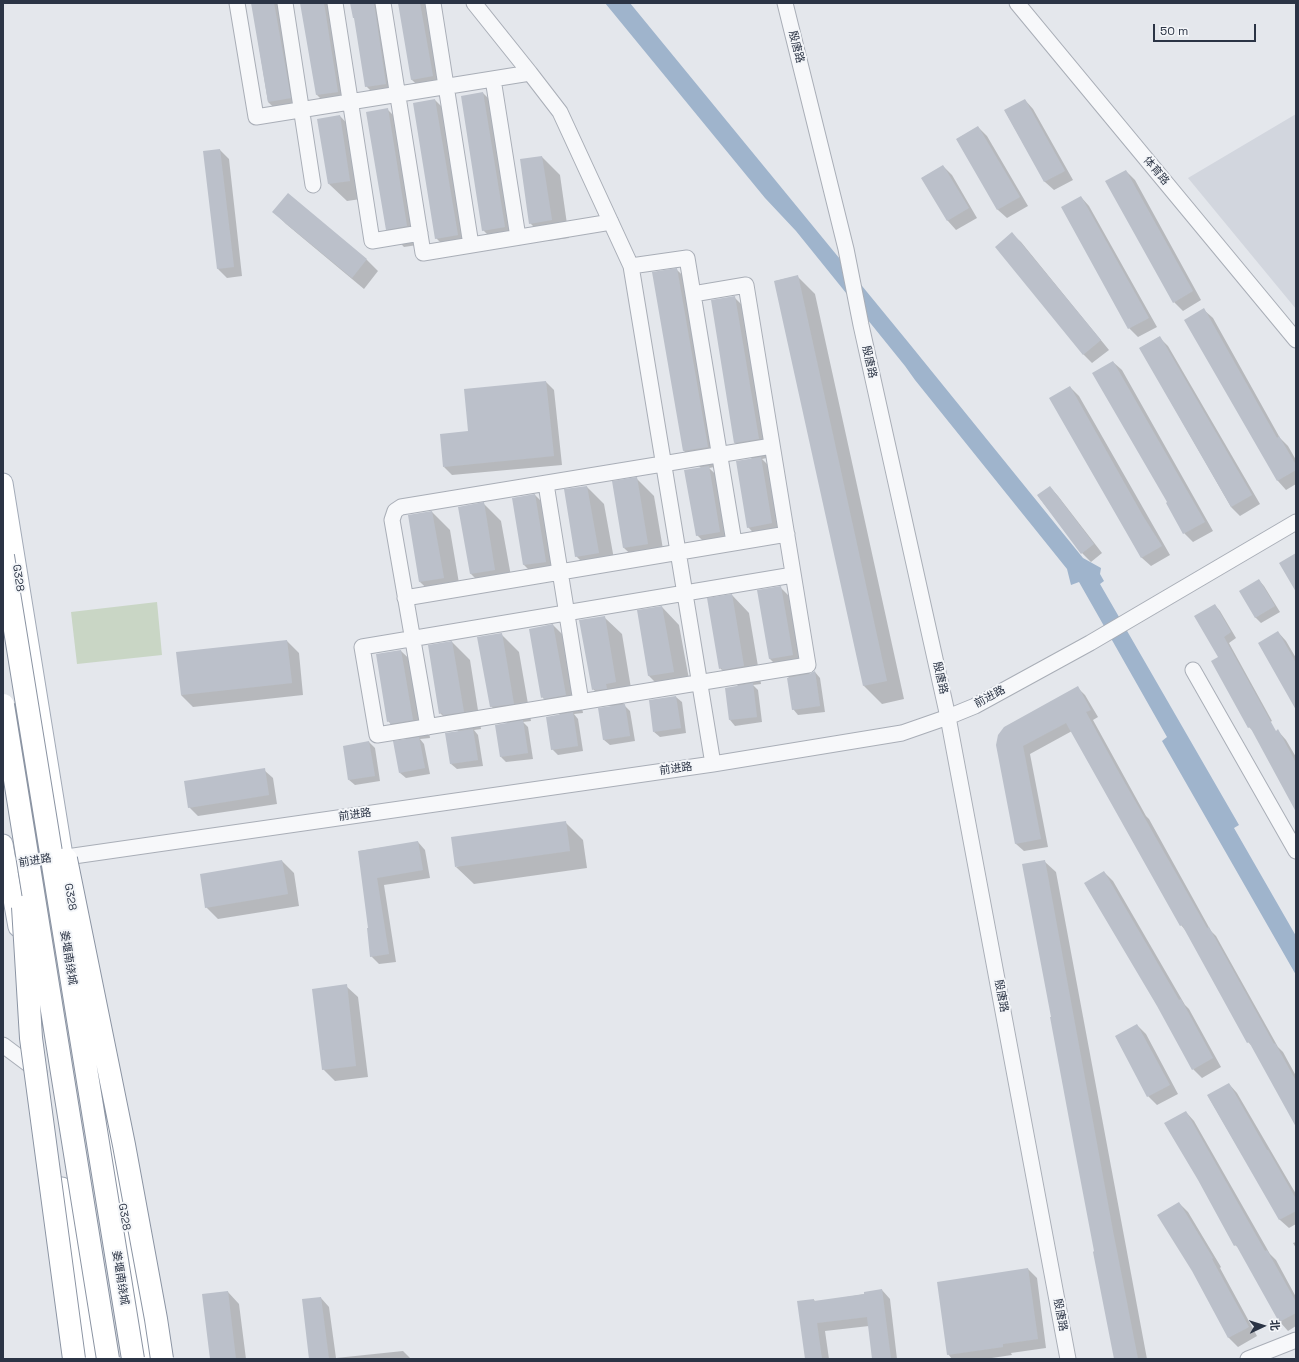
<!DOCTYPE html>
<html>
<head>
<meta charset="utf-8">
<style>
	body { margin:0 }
	#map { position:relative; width:1299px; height:1362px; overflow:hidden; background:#e4e7ec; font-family:"Space Grotesk","Noto Sans SC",sans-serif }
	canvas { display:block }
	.frame { position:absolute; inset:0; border:4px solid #2b3445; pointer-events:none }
	.north { position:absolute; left:1243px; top:1306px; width:40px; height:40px; -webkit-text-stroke:3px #f4f6f9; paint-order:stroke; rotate:86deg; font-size:11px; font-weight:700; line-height:16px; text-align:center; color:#2b3445 }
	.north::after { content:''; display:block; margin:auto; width:14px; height:18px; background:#2b3445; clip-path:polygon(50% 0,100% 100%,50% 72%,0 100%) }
	.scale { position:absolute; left:1153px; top:24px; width:103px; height:18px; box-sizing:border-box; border:2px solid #2b3445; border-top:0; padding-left:5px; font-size:12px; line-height:14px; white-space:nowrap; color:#2b3445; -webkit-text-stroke:3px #f4f6f9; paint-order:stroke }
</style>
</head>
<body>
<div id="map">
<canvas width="1299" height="1362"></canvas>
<div class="frame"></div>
<div class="north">北</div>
<div class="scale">50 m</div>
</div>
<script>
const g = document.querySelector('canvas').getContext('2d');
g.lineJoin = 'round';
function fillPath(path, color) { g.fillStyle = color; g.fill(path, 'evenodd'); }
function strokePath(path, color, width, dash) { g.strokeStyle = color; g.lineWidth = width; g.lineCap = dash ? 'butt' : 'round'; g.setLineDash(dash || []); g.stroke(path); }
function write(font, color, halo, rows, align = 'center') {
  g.font = font + ' "Space Grotesk","Noto Sans SC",sans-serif'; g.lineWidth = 4; g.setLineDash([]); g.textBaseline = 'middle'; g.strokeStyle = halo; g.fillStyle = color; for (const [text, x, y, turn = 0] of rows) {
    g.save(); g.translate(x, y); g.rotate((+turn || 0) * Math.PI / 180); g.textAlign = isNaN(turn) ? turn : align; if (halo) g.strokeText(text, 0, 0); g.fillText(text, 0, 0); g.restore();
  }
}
fillPath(new Path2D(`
	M1296 114V309L1188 178Z`), '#d2d6de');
fillPath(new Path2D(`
	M157 602 162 655 77 664 71 612Z`), '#c9d6c5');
fillPath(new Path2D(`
	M605 3H630L908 342 1083 558 1101 568 1100 574 1104 581 1100 584 1239 825 1234 828 1296 936V975L1162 741 1167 737 1079 582 1071 585 1067 569 915 380 905 366 796 231 765 198Z`), '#9fb4cc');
fillPath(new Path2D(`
	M252 3H288L308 116 286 119 268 102Z
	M301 3H338L355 109 335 113 317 95Z
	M352 3H388L404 101 384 104 366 86Z
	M400 3H434L450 94 430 97 412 80Z
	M483 93 501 111 522 245 501 248 483 230Z
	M435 100 453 118 475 252 454 256 436 238Z
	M1025 100 1033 109 1073 180 1054 190 1045 182 1005 111Z
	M387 109 405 127 424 244 404 247 387 229Z
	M340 116 357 134 368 198 347 201 329 184Z
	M978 127 987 136 1028 206 1007 218 998 210 957 139Z
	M220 150 229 159 242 276 227 278 218 269Z
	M542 157 560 175 569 238 548 241 530 223Z
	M943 166 952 175 977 218 956 230 948 221 922 178Z
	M1126 171 1135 180 1201 300 1183 311 1174 302Z
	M288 194 367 260 378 271 364 289 286 224 274 212Z
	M1081 197 1089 206 1157 327 1138 337 1129 328Z
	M1012 234 1021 242 1109 350 1092 363 1084 355 996 247Z
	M677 270 695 287 726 465 709 468 726 484 738 549 715 553 697 535 701 468 684 451 653 273Z
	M797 276 815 294 904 699 882 704 864 686 775 281Z
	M734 297 752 315 776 456 762 459 779 476 790 541 765 545 748 527 752 459 735 443Z
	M1204 310 1213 318 1280 438 1288 446 1296 460V484L1286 490 1278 481 1186 320Z
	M1159 337 1168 346 1260 504 1240 516 1231 507 1140 348Z
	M1113 362 1122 370 1213 531 1193 542 1184 533 1168 503Z
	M546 382 554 390 562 465 452 475 444 467 470 432Z
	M1070 387 1079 396 1170 555 1151 566 1142 558 1051 398Z
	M636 478 654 496 665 561 642 565 624 548Z
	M587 487 604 504 616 570 594 574 576 556Z
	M1050 487 1058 496 1102 553 1091 562 1082 553 1038 496Z
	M535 495 553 513 564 579 542 583 524 565 513 499Z
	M484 504 501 521 513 587 489 592 471 574 459 508Z
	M432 512 450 530 461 595 438 599 420 582Z
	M1259 580 1264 586 1280 612 1261 623 1255 617Z
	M780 587 798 605 810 675 815 672 820 678 825 712 798 715 793 709 789 678 770 659 758 591Z
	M732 595 749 613 761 684 753 685 758 690 762 722 735 726 730 720 738 686 720 668Z
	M1215 605 1220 611 1236 638 1229 643 1272 721 1254 732 1248 726 1219 658Z
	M662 607 679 625 691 690 667 694 649 676 638 611Z
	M604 617 622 634 633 700 623 702 624 705 630 711 635 741 610 745 604 740 611 707 593 689Z
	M553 625 571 643 583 713 574 714 578 719 583 751 558 755 552 749 560 715 542 697Z
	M1278 632 1286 641 1296 658V705Z
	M501 634 519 652 531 721 523 722 528 727 533 759 506 762 501 757 508 724 491 706Z
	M287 641 299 653 303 695 193 707 181 695Z
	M452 642 470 660 481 729 474 730 478 735 483 766 457 769 451 764 459 732 440 713Z
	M401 651 419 668 430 738 420 739 424 744 430 774 406 778 400 773 407 740 388 721 377 655Z
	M1078 688 1085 695 1098 717 1093 720 1146 816 1149 819 1211 931 1216 936 1278 1047 1283 1052 1296 1076V1124L1253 1047 1248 1042 1186 931 1181 925 1072 731 1030 754 1048 847 1024 851 1016 844 997 745Z
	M676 697 682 702 686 733 660 737 654 732Z
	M1279 732 1286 740 1296 757V810Z
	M369 742 375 748 380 781 355 785 349 780Z
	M264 770 273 778 277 804 198 816 189 807Z
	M565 822 583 840 587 868 474 884 456 867Z
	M418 842 425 850 430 878 384 885 396 962 379 964 371 956 369 929 359 851Z
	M282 861 294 873 299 906 218 919 206 907Z
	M1044 861 1056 872 1147 1359H1115Z
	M1104 872 1113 881 1185 1005 1189 1009 1221 1067 1202 1078 1193 1069 1158 1005Z
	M346 986 358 997 368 1077 335 1081 323 1069Z
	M1137 1025 1146 1034 1178 1094 1157 1105 1148 1096 1116 1037Z
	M1229 1084 1237 1093 1296 1194V1224L1289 1228 1280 1220 1208 1096Z
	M1186 1112 1194 1121 1270 1254 1276 1260 1296 1297V1326L1288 1331 1280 1322 1240 1249 1235 1245Z
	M1179 1203 1188 1212 1221 1267 1220 1268 1257 1336 1238 1347 1229 1338 1193 1271Z
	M1296 1242V1248L1293 1243Z
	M1028 1269 1037 1278 1046 1348 1011 1353 1012 1355 985 1359H952L948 1354Z
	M882 1290 890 1299 897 1359H873L869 1326 825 1331 829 1359H806L814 1300 816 1302 865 1294Z
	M228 1292 239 1304 246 1359H211Z
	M321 1298 329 1307 336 1358 403 1351 411 1359H311Z`), '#0003');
fillPath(new Path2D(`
	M251 3H274L291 98 268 102Z
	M300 3H324L338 92 316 95Z
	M350 3H374L386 84 365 87 354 18H353Z
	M398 3H420L433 76 411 80Z
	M483 92 505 227 482 231 461 96Z
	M435 99 458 235 435 239 413 103Z
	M1025 99 1065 171 1044 182 1004 110Z
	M388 108 407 226 386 230 366 112Z
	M340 115 350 181 328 184 317 119Z
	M978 126 1020 197 997 210 956 139Z
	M220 149 234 267 217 269 203 151Z
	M542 156 552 220 529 224 520 159Z
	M943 165 969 208 947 221 921 178Z
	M1126 170 1193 291 1173 303 1105 181Z
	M288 193 367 259 352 278 272 212Z
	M1081 196 1149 318 1128 329 1061 207Z
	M1012 232 1101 340 1083 355 995 247Z
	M677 268 708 447 683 451 652 272Z
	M798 275 887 681 863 686 774 281Z
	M735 296 759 439 734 443 711 300Z
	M1204 308 1277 438 1279 436 1296 465V470L1277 481 1184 320Z
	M1160 336 1252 495 1231 507 1139 348Z
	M1113 361 1205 522 1183 534 1166 503 1167 502 1092 373Z
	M546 381 554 456 443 467 440 434 468 431 464 389Z
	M1070 386 1143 516 1162 546 1141 558 1049 398Z
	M761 457 772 523 747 528 736 461Z
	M709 466 720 532 696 536 684 470Z
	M637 477 648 544 623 548 612 481Z
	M587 486 599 553 575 557 564 489Z
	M1050 486 1094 544 1081 554 1037 495Z
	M535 494 546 562 523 565 512 498Z
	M484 502 495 570 470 574 458 507Z
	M432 511 444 578 419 582 408 515Z
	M1296 553V592L1279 563Z
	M1259 579 1275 606 1255 618 1239 591Z
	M781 586 793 655 769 659 757 590Z
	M732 594 744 666 722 670V668L719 669 707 598Z
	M1215 604 1231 632 1224 637 1276 731 1278 729 1296 763V812L1250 727 1248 728 1211 661 1218 657 1194 616Z
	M662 606 674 672 648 676 637 610Z
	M605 616 616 682 606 684 607 689 595 690V689L592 690 579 620Z
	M553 624 566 695 544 699 543 697 541 698 529 629Z
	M1278 631 1296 663V710L1258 643Z
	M502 633 514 704 490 707 477 637Z
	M287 640 292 683 181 695 176 652Z
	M452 641 464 712 443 715 442 713 439 714 428 645Z
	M401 650 413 720 390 724V721L387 722 376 654Z
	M815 671 820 706 792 710 787 678 809 674Z
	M753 683 757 717 729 720 725 688Z
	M1078 686 1091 710 1086 712 1117 769 1207 928 1209 927 1274 1044 1275 1043 1296 1081V1127L1249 1042 1247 1043 1182 925 1180 926 1066 723 1023 746 1041 839 1015 844 996 745 998 735 1004 727Z
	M676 696 681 728 653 732 649 700Z
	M625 704 630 736 603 740 598 708Z
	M573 712 578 746 551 750 546 717Z
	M523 720 528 753 500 757 495 725Z
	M473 729 478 760 450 764 445 733Z
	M419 737 425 768 399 773 393 741Z
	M369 741 375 776 348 780 343 746Z
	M265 768 269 795 188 808 184 781Z
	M566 821 570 851 455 867 451 837Z
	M418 841 423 870 377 878 389 954 370 957 367 928H368L358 851Z
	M282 860 288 894 205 908 200 874Z
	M1045 860 1113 1231 1138 1359H1114L1093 1252 1094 1251 1074 1146 1050 1017H1051L1022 864Z
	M1104 871 1179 1000 1181 999 1213 1058 1192 1070 1157 1006 1084 883Z
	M347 984 356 1066 322 1070 312 989Z
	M1137 1024 1170 1085 1147 1097 1115 1036Z
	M1229 1083 1267 1150H1268L1296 1199V1211L1279 1220 1207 1095Z
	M1186 1111 1265 1251 1267 1250 1296 1302V1313L1279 1322 1236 1245 1234 1246 1198 1180 1164 1123Z
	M1179 1202 1213 1258 1212 1259 1249 1327 1228 1338 1192 1271 1157 1215Z
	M1028 1268 1038 1339 1003 1344V1347L947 1355 937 1282Z
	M882 1289 891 1359H872L867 1317 817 1323 822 1359H805L797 1301 814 1299V1301L864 1294V1292Z
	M228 1291 236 1359H210L202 1294Z
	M321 1297 329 1359H309L302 1299Z`), '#bbc0ca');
const minor = new Path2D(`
	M237 3 256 117 530 73 560 112 631 266 713 764
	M285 3 313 185
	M335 3 372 241 420 233
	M383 3 423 253 611 222
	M433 3 471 245
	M474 3 530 73
	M785 3 846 249 861 325 948 717 1068 1359
	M1017 3 1296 340
	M493 79 518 237
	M631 266 687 258 734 542
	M693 294 746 285 808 665 377 735 362 647 793 575
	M546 484 581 702
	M405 598 787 534
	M1193 670 1296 851
	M428 727 392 520 395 511 401 507 772 446
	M18 864 713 764 902 733 948 717 975 706 1090 643 1296 522
	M3 1045 39 1072
	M1248 1359 1296 1340`);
const major = new Path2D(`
	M3 483 66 874
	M3 844 18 927
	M103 1094 148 1359
	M62 1187 88 1359`);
strokePath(minor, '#a9aeb7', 17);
strokePath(major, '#a3abb8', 21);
strokePath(minor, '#f7f8fa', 15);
strokePath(major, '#fff', 19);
const highwayBridge = new Path2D(`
	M3 556 133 1359
	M3 705 108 1359
	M66 859 124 1145 156 1319 162 1359
	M23 907 31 1038 74 1359`);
strokePath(highwayBridge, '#8b94a3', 24, []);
strokePath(highwayBridge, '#fff', 22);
write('11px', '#2b3445', '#f4f6f9', [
	["殷唐路",796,47,76],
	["体育路",1156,171,50],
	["殷唐路",869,362,77],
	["G328",18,578,81],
	["殷唐路",940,678,77],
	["前进路",990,697,-28],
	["前进路",676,769,-8],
	["前进路",355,815,-8],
	["前进路",35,861,-9],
	["G328",70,897,80],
	["姜堰南绕城",68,958,81],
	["殷唐路",1001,996,79],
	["G328",124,1217,80],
	["姜堰南绕城",120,1278,81],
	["殷唐路",1060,1315,79]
]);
</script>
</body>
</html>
